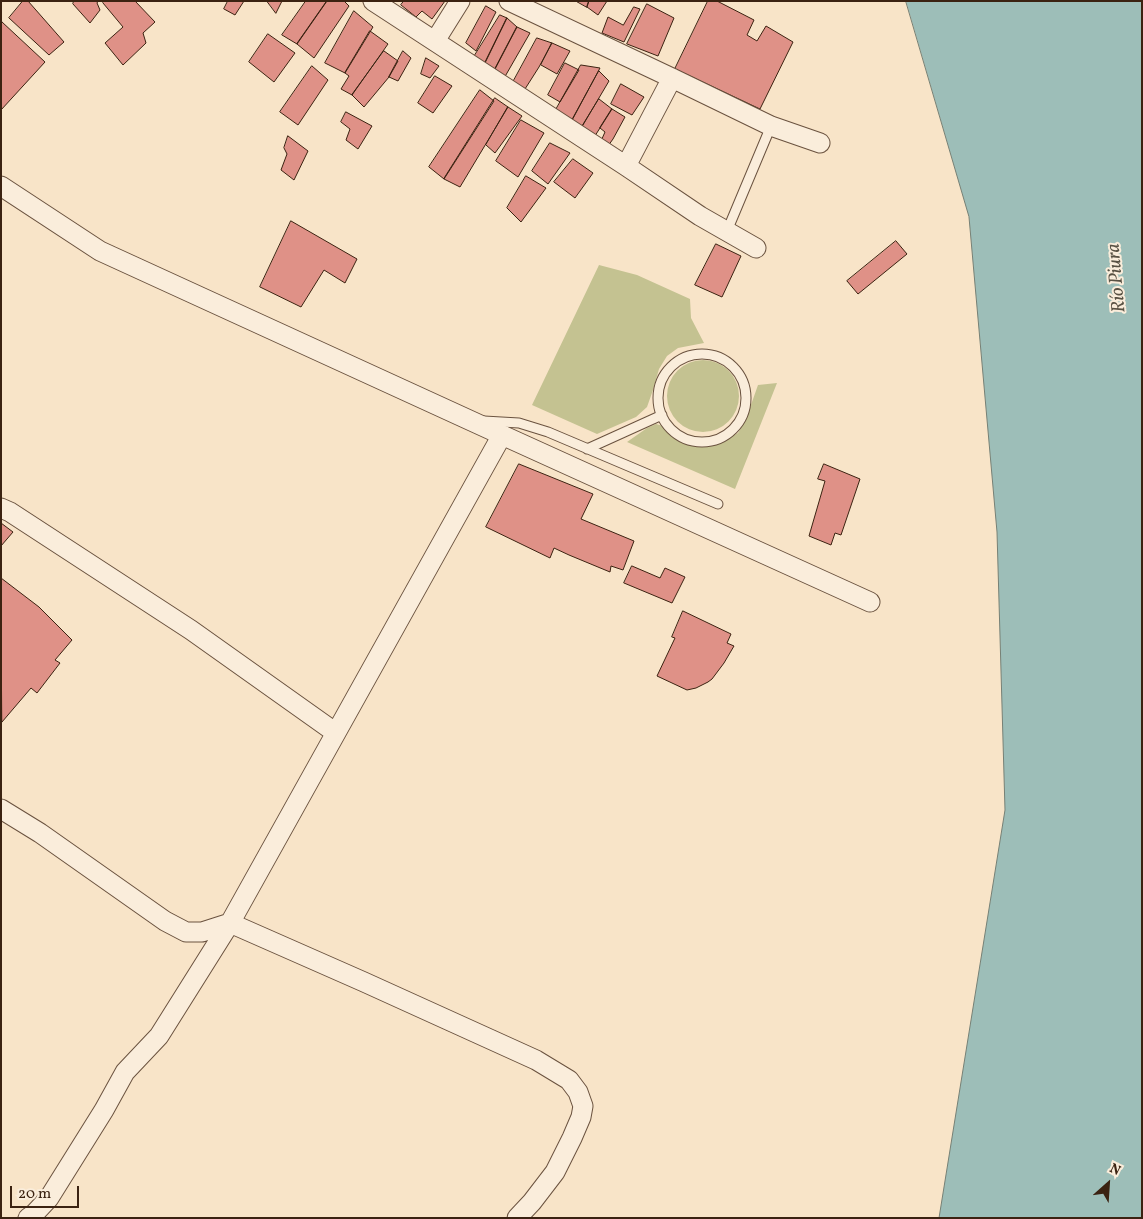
<!DOCTYPE html>
<html>
<head>
<meta charset="utf-8">
<style>
	body { margin:0 }
	#map { position:relative; width:1143px; height:1219px; overflow:hidden; background:#f8e4c8; font-family:Vollkorn,serif }
	canvas { display:block }
	.frame { position:absolute; inset:0; border:2px solid #3b2211; pointer-events:none }
	.north { position:absolute; left:1083px; top:1159px; width:50px; height:50px; -webkit-text-stroke:4px #faeddb; paint-order:stroke; rotate:26deg; font-size:14px; font-weight:700; line-height:20px; text-align:center; color:#3b2211 }
	.north::after { content:''; display:block; margin:auto; width:18px; height:22px; background:#3b2211; clip-path:polygon(50% 0,100% 100%,50% 72%,0 100%) }
	.scale { position:absolute; left:10px; top:1186px; width:69px; height:22px; box-sizing:border-box; border:2px solid #3b2211; border-top:0; padding-left:6px; font-size:15px; line-height:18px; white-space:nowrap; color:#3b2211; -webkit-text-stroke:4px #faeddb; paint-order:stroke }
</style>
</head>
<body>
<div id="map">
<canvas width="1143" height="1219"></canvas>
<div class="frame"></div>
<div class="north">N</div>
<div class="scale">20 m</div>
</div>
<script>
const g = document.querySelector('canvas').getContext('2d');
g.lineJoin = 'round';
function fillPath(path, color) { g.fillStyle = color; g.fill(path, 'evenodd'); }
function strokePath(path, color, width, dash) { g.strokeStyle = color; g.lineWidth = width; g.lineCap = dash ? 'butt' : 'round'; g.setLineDash(dash || []); g.stroke(path); }
function write(font, color, halo, rows, align = 'center') {
  g.font = font + ' Vollkorn,serif'; g.lineWidth = 4; g.setLineDash([]); g.textBaseline = 'middle'; g.strokeStyle = halo; g.fillStyle = color; for (const [text, x, y, turn = 0] of rows) {
    g.save(); g.translate(x, y); g.rotate((+turn || 0) * Math.PI / 180); g.textAlign = isNaN(turn) ? turn : align; if (halo) g.strokeText(text, 0, 0); g.fillText(text, 0, 0); g.restore();
  }
}
fillPath(new Path2D(`
	M599 265 637 275 690 299 691 318 704 343 678 348 667 356 659 369 653 390 647 407 636 417 597 434 532 405Z
	M667 396a36 36 0 1 1 72 0a36 36 0 1 1-72 0Z
	M777 383 735 489 627 442 647 428 656 424 663 426 673 436 692 444 719 443 738 433 746 419 758 385Z`), '#c4c291');
const water = new Path2D(`
	M906 1H1142V1218H939L1005 810 997 532 969 217Z`);
fillPath(water, '#9dbeb8');
strokePath(water, '#768075', 1);
const building = new Path2D(`
	M23 1H28L64 42 49 55 9 18Z
	M74 1H98L97 3 100 10 90 23 73 4Z
	M104 1H135L155 22 143 33 146 43 123 65 105 43 123 27 103 3Z
	M228 1H244L235 15 224 9Z
	M267 1H282L276 13Z
	M306 1H327L297 44 282 35Z
	M327 1H344L349 6 314 58 297 44Z
	M404 1H445L432 19 422 11 416 17 401 5Z
	M576 1H589L587 7Z
	M589 1H607L598 15 587 7Z
	M708 1H717L754 20 747 35 757 41 766 26 793 42 760 109 675 69Z
	M647 4 674 18 658 56 627 44Z
	M486 6 496 12 476 51 466 43Z
	M634 7 640 9 624 42 602 33 608 17 623 25Z
	M354 11 373 27 345 73 325 63Z
	M500 15 507 18 484 65 472 60Z
	M507 18 517 27 494 71 484 65Z
	M2 22 45 62 1 110V23Z
	M517 27 530 33 503 80 494 71Z
	M370 31 388 44 352 95 341 89 349 76 345 73Z
	M268 34 295 53 274 82 249 62Z
	M537 38 552 43 539 67 525 89 512 84Z
	M552 43 570 51 557 74 541 65Z
	M384 51 398 61 389 77 364 107 352 95Z
	M403 51 411 58 398 81 389 77Z
	M426 58 439 66 430 78 421 74Z
	M565 63 579 70 560 102 548 95Z
	M581 65 600 68 570 124 553 115Z
	M312 66 328 80 298 125 280 112Z
	M599 71 609 81 580 130 570 124Z
	M435 76 452 86 433 113 418 103Z
	M621 84 644 97 632 115 611 104Z
	M480 90 494 101 444 179 429 167Z
	M495 98 508 107 460 187 444 179Z
	M599 99 612 109 593 139 580 130Z
	M508 107 522 116 495 153 486 145Z
	M612 109 625 117 613 139 608 146 601 141 605 132 600 128Z
	M346 112 372 126 358 149 346 140 350 129 341 122Z
	M521 120 544 133 518 177 496 161Z
	M288 136 308 151 294 180 281 170 287 154 284 148Z
	M550 143 570 153 548 184 532 171Z
	M573 159 593 173 575 198 554 182Z
	M526 176 546 188 521 222 507 208Z
	M291 221 357 259 345 283 324 270 301 307 260 287Z
	M896 241 907 254 858 294 847 281Z
	M716 244 741 256 722 297 695 285Z
	M519 464 593 494 581 519 634 541 623 570 611 566 610 572 569 555 554 548 550 558 486 527Z
	M824 464 860 479 841 535 835 533 831 545 809 536 825 481 818 479Z
	M1 523 13 532 1 546Z
	M632 566 660 578 665 568 685 577 672 603 624 583Z
	M1 578 39 607 72 640 55 660 60 663 37 693 31 688 2 722Z
	M683 611 731 634 727 643 734 646 724 663 712 679 708 682 696 688 687 690 657 676 675 638 672 637Z`);
fillPath(building, '#df9187');
strokePath(building, '#3b2211', 1);
const lane = new Path2D(`
	M727 231 771 126
	M658 398a44 44 0 1 1 88 0a44 44 0 1 1-88 0Z
	M484 421 519 423 548 432 718 504
	M587 449 662 415`);
const street = new Path2D(`
	M373 1 626 166 700 216 756 248
	M509 1 672 78 771 126 820 143
	M435 41 460 1
	M626 166 672 78
	M1 186 100 251 502 435 870 602
	M1 508 10 512 191 630 336 733
	M1 809 40 833 165 921 186 932H202L230 923 364 982 536 1060 569 1080 578 1092 583 1106 581 1117 572 1138 555 1172 532 1202 517 1218
	M28 1218 35 1213 49 1198 104 1110 125 1072 159 1036 230 923 502 435`);
strokePath(lane, '#6a523f', 11);
strokePath(street, '#6a523f', 21);
strokePath(lane, '#faeddb', 9);
strokePath(street, '#faeddb', 19);
write('italic 19px', '#585143', '#faeddb', [
	["Río Piura",1118,278,-95]
]);
</script>
</body>
</html>
